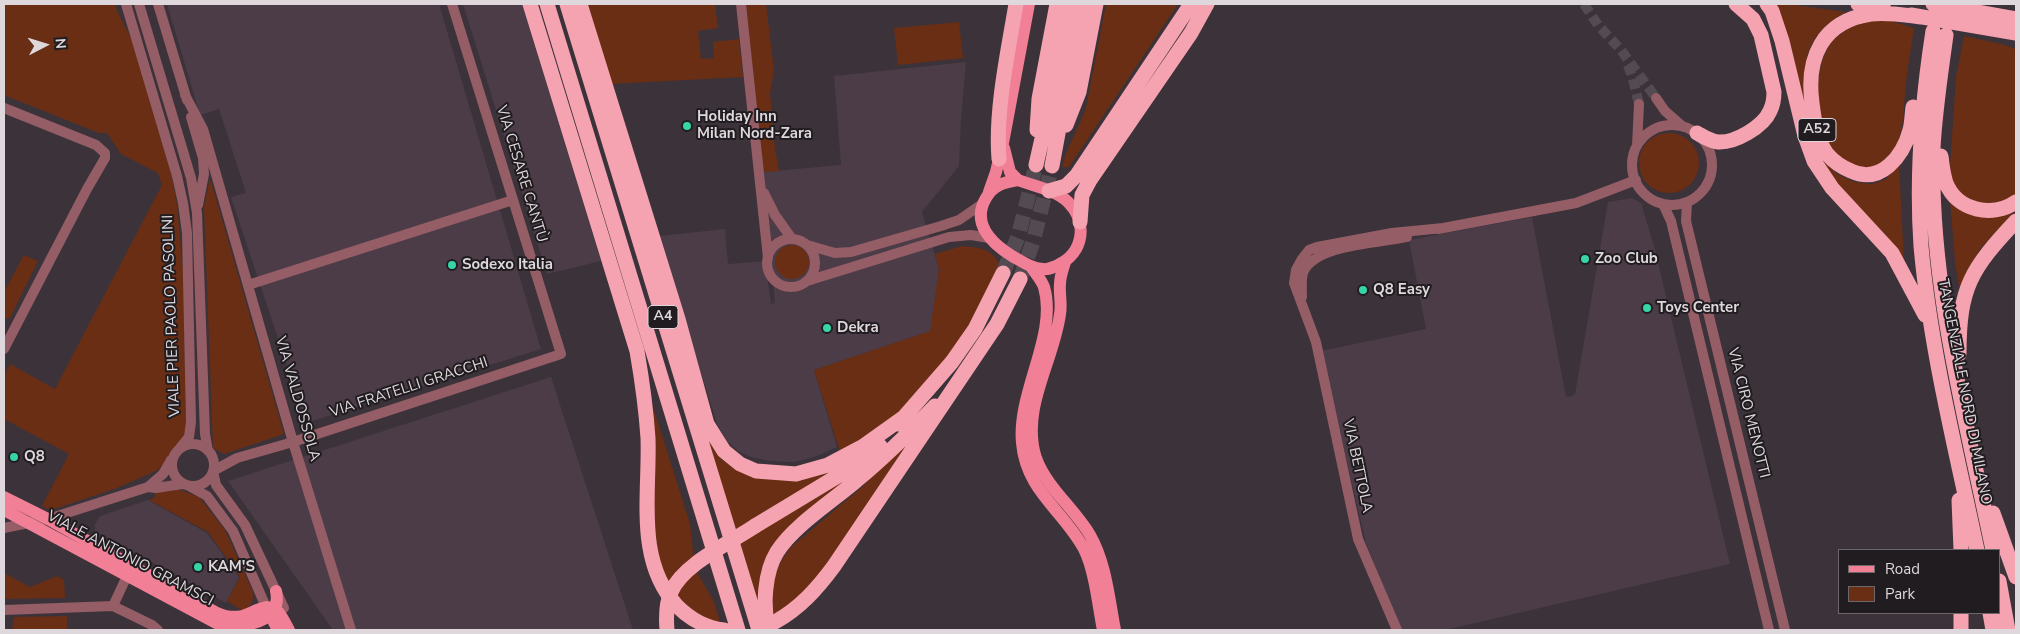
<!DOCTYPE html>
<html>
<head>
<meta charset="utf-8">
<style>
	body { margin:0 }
	#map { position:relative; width:2020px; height:634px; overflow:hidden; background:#3c323a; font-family:"Nunito Sans",sans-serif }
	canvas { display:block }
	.frame { position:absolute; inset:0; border:5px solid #ded8dc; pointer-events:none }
	.legend { position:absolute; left:1838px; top:549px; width:162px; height:65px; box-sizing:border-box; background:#201c1f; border:1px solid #6c676b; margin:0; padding:6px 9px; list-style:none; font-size:15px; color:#ded8dc }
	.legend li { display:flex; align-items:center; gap:10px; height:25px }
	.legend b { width:25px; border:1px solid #6c676b }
	.north { position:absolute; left:20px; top:20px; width:50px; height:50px; -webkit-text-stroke:4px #201c1f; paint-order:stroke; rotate:85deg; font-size:14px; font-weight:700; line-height:20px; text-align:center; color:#ded8dc }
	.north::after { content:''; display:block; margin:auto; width:18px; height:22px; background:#ded8dc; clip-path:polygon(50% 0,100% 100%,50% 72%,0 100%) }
</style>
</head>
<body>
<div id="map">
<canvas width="2020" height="634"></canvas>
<div class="frame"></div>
<ul class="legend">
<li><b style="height:6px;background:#f17f95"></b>Road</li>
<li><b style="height:14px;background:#692e14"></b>Park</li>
</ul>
<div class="north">N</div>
</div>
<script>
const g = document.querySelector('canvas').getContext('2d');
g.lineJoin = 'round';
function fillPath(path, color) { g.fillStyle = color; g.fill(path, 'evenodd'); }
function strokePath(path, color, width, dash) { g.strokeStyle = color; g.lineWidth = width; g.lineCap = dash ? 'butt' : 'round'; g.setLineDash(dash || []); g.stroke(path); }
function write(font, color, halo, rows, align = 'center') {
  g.font = font + ' "Nunito Sans",sans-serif'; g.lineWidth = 4; g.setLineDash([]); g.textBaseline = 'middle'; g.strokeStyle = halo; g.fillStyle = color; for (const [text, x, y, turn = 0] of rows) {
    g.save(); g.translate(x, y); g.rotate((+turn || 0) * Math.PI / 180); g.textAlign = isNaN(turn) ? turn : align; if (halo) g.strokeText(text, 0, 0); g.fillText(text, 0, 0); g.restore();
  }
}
fillPath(new Path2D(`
	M167 4H439L541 349 306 423 231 197 246 193 219 109 200 115Z
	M463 4H522L601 261 547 274Z
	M966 62 961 118 959 166 922 212 939 269 931 331 814 370 837 447 817 456 795 462 770 461 751 457 739 452 727 441 717 424 659 236 725 229 728 264 765 261 771 304 775 303 762 172 841 165 834 76Z
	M1632 198 1641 203 1654 246 1730 564 1445 630H1401L1366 543 1321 351 1426 329 1409 240 1532 217 1566 397 1572 396 1575 394 1608 202Z
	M551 377 633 630H333L228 481Z
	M148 500 207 533 239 577 226 603 95 531V524L100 516Z`), '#4b3c47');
fillPath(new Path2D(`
	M4 4H115L118 13 132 40 172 177 177 205 183 271 186 430 183 439 158 470 117 488 54 509H47L42 506 69 454 4 419V377L10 364 55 389 162 185 158 173 121 154 107 133H99L4 95Z
	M586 4H715L718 28 698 31 701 59 714 58 713 42 739 39 743 77 611 84Z
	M743 4H766L774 70 770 93 775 148 779 171 762 172Z
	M1106 4H1178L1069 167H1062C1067 146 1079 128 1086 108Z
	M1774 4H1787L1846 12C1807 34 1805 54 1803 96Z
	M1866 19 1887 20 1914 28C1911 49 1907 71 1905 92 1904 108 1904 125 1898 141 1888 170 1857 179 1836 155 1814 128 1811 71 1831 43 1839 32 1855 25 1866 19Z
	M959 22 963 58 898 65 894 28Z
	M1964 36 2001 44 2016 49V195L1991 206 1964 198 1951 181 1950 167 1956 77Z
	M1639 163a30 30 0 1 1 60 0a30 30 0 1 1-60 0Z
	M1819 156 1837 174 1854 182 1871 184 1885 180 1899 164 1904 262 1885 234 1837 186Z
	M210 178 284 434 224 454 213 448 204 206Z
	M1950 200 2016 210 1981 248 1973 261 1960 292 1955 262Z
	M775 262a17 17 0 1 1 34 0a17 17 0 1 1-34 0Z
	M962 246C986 248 995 250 1003 273L969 326 904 417 840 452 814 370 930 331 939 269 935 254Z
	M24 255 38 261 10 318 5 319 4 322V292Z
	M652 404 690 524 694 560 698 574 714 602 720 622C683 614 665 584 655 550Z
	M926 423 808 590 772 617 773 583 779 565 790 548 862 487Z
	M708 440 723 461 752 475 880 456 767 564 757 600Z
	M175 488 199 497 225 530 252 590C255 600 252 605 243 611L227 601 240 577 208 532 149 500 154 498 156 493Z
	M4 573 30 587 57 576 64 580 65 598 4 599Z
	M67 616V630H12L14 617Z`), '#692e14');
strokePath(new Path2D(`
	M1584 4 1598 25 1621 50 1656 98
	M1628 65 1633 79 1639 104`), '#544b52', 10, [10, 5]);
strokePath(new Path2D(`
	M1003 273 1018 237 1036 165
	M1020 279 1033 242 1052 166`), '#544b52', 15, [15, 8]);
strokePath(new Path2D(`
	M126 4 177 176 183 203 187 233 191 422 189 437 180 448
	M139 4 191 178 197 213 205 434 208 451
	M158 4 187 100
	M741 4 768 258
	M185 95 203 129 293 442 351 630
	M1656 98 1665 111 1681 125
	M4 108 96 145 105 153V158L87 189 4 349
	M191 117 203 158 204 174 198 205
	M1632 165a40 40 0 1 1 80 0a40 40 0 1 1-80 0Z
	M1637 146 1639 104
	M764 193 775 215 792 239
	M1687 202 1686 221 1785 630
	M1663 204 1671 221 1769 630
	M1438 229 1576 203 1636 180
	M767 263a24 24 0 1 1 48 0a24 24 0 1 1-48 0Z
	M807 245 835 253 851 252 941 226 959 220 982 204
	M807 281 949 237 971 235 989 238
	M248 285 513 200
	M1302 297C1302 289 1301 280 1303 273 1314 244 1381 243 1407 237
	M172 465a21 21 0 1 1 42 0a21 21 0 1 1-42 0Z
	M213 471 237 458 293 442 561 354 452 4
	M213 471 216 485 245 525 284 608
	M189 486 207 496 233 531 266 607
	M148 487 163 474 171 460
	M4 528 48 519 148 487 156 488 182 484
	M113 606 127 576
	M4 610 113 606 152 625 158 630
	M1397 630 1358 539 1316 342 1294 283 1296 270 1302 259 1309 250 1317 247 1392 233 1443 228`), '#955d66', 10);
strokePath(new Path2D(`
	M1004 148 1010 172 1018 180
	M1018 180C1034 186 1056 190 1068 202 1088 222 1084 253 1058 265 1053 267 1049 270 1043 269 1031 268 1023 262 1012 256 991 243 971 223 986 198 993 185 1005 182 1018 180Z
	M989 192 996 172 1003 143 1029 4
	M1065 262C1063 269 1060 276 1060 284 1059 294 1062 304 1060 314 1054 361 1020 409 1036 458 1047 488 1074 508 1090 535 1106 563 1109 599 1115 630
	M1032 268C1036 274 1042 281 1044 287 1058 335 1017 392 1022 443 1026 491 1064 511 1084 549 1095 571 1098 605 1103 630
	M4 497 48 519 215 612C223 616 233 618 242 616 254 613 268 600 279 613 283 618 286 625 289 630
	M4 510 218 624 229 629 243 630
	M266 607 278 630
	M233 626C255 625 282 618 276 591`), '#f17f95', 12);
strokePath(new Path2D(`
	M530 4 637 351C642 380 646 408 648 438 650 495 635 560 677 606 690 619 706 628 724 630
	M547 4 738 630
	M567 4 759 630
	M580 4 678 319 707 424 724 451 740 464 756 471 796 474 828 465 862 447 904 417
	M1767 4 1772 11 1782 41 1805 136 1814 161 1832 188 1892 253 1925 315
	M1858 4 1884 9
	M1933 4 2016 19
	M1911 15 2016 33
	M1933 31C1922 102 1916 174 1921 246 1930 348 1956 450 1977 550
	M1946 35C1941 72 1935 110 1933 148 1929 284 1966 418 1993 550
	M1913 107C1912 114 1912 123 1910 130 1903 156 1881 185 1851 171 1841 167 1834 162 1827 154 1817 140 1814 119 1812 103 1806 58 1822 21 1871 14 1887 12 1904 15 1921 17
	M1066 125 1079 92 1096 4
	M1037 130 1039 99 1057 4
	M1697 133C1704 137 1710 141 1718 142 1735 143 1763 127 1770 111 1773 105 1774 99 1774 92L1761 35 1753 19 1736 4
	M1941 156C1942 165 1943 174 1946 183 1957 211 1993 218 2016 202
	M999 159C995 111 1008 52 1016 4
	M1036 165 1049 108 1069 4
	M1052 166 1082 4
	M1049 191 1066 186 1077 175 1191 4
	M1080 222 1082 195 1090 180 1191 33 1207 4
	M1959 354C1959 287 1971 269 2016 221
	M898 424 952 362 975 329 1003 273
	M1959 500 1961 550
	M1993 513 2016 577
	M755 526 856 465 880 446
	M1999 581 2008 630
	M1961 613V630
	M1990 613 1993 630
	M775 622C800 608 817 589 834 566L997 324 1020 279
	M768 630C763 606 764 573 777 552 793 526 834 500 857 480 885 457 910 432 935 406`), '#f5a3b0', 15);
strokePath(new Path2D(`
	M667 630C666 618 666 604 671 592 683 564 730 543 755 526`), '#f5a3b0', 15);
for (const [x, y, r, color] of [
	[687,126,5,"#36d4a7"],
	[1585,259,5,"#36d4a7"],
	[452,265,5,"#36d4a7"],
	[1363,290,5,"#36d4a7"],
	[1647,308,5,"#36d4a7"],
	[827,328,5,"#36d4a7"],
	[14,457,5,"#36d4a7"],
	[198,567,5,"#36d4a7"]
]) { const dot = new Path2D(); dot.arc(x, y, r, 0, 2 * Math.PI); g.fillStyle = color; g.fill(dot); strokePath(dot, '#201c1f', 2); }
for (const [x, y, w] of [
	[1817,130,38],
	[663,317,30]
]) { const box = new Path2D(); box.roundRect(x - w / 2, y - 11.5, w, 23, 4); g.fillStyle = '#201c1f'; g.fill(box); strokePath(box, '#ded8dc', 1); }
write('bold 14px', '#ded8dc', null, [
	["A52",1817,130],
	["A4",663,317]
]);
write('bold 15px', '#ded8dc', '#201c1f', [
	["Holiday Inn",697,117],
	["Milan Nord-Zara",697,134],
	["Zoo Club",1595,259],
	["Sodexo Italia",462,265],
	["Q8 Easy",1373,290],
	["Toys Center",1657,308],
	["Dekra",837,328],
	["Q8",24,457],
	["KAM'S",208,567]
], 'left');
write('15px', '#ded8dc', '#201c1f', [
	["VIA CESARE CANTÙ",521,174,73],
	["VIALE PIER PAOLO PASOLINI",172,316,-92],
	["VIA FRATELLI GRACCHI",409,388,-18],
	["TANGENZIALE NORD DI MILANO",1964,392,79],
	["VIA VALDOSSOLA",297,399,74],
	["VIA CIRO MENOTTI",1748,413,76],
	["VIA BETTOLA",1357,466,78],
	["VIALE ANTONIO GRAMSCI",130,559,28]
]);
</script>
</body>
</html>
